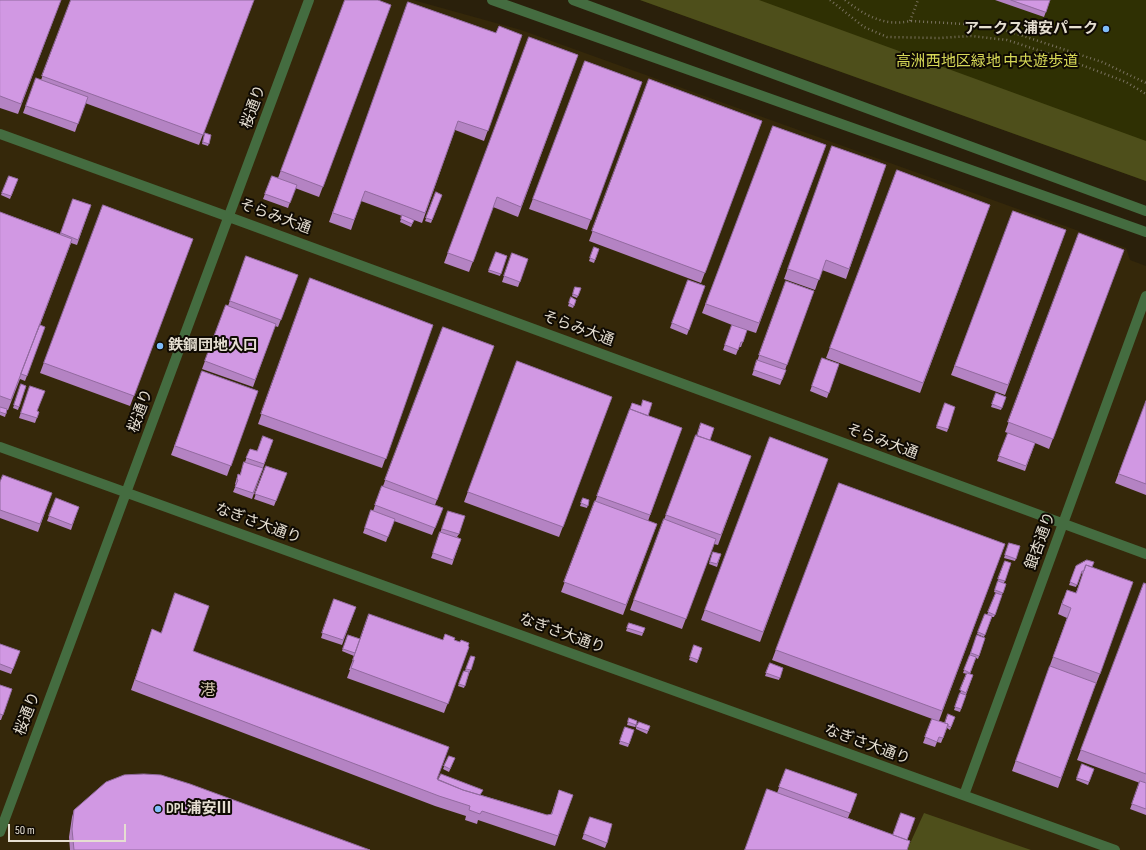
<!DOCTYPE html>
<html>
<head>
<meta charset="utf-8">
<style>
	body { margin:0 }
	#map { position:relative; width:1146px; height:850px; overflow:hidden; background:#2a200b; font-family:"Sofia Sans Condensed",sans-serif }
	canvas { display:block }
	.scale { position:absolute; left:8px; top:824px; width:118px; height:18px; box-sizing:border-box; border:2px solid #e5ded1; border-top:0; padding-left:5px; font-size:12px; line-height:14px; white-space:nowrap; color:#e5ded1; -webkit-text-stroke:3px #0f0a03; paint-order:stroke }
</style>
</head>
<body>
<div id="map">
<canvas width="1146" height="850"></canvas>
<div class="scale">50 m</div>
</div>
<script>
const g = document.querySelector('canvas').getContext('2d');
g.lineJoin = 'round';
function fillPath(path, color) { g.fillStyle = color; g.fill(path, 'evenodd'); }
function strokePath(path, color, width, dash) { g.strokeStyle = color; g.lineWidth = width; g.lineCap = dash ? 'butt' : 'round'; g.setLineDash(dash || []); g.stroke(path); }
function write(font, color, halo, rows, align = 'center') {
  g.font = font + ' "Sofia Sans Condensed","Noto Sans JP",sans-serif'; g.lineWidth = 4; g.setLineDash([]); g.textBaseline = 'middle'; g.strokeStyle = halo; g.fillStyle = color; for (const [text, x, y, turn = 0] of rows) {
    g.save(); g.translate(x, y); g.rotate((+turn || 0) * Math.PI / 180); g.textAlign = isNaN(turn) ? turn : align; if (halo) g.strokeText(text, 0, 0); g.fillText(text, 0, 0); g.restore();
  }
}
fillPath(new Path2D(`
	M0 0H413L521 30 1126 248 1130 260 1146 266V850H0Z`), '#35280a');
fillPath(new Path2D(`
	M640 0H1146V181Z`), '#2f3003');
fillPath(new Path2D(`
	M640 0H759L1146 141V181Z
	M924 813 1031 850H907Z`), '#4e4f1b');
strokePath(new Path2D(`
	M830 0 864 27 887 37 939 38 971 36 1007 40 1071 61 1126 82 1146 94
	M845 0C864 15 885 27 910 21L966 24 1008 31 1102 62 1146 83
	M910 21 918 0`), '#7b7361', 2.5, [1, 3]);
strokePath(new Path2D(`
	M492 0 1146 232
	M573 0 1146 211
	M0 134 229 217 1146 554
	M0 447 1115 850
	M964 795 1146 296
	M0 832 309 0`), '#446c40', 10);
fillPath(new Path2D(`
	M0 0H61L18 114 0 108Z
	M71 0H254L199 145 85 103 75 132 23 113 36 78 41 80Z
	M345 0 391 5 319 197 295 188 288 208 263 199 272 176 278 178Z
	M995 0H1050L1044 17Z
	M408 2 496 33 522 35 484 141 455 130 422 223 414 220 411 227 400 222 402 216 361 201 351 230 329 222Z
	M529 37 578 55 518 217 493 207 469 272 444 263Z
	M585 61 642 82 587 230 529 209Z
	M649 79 762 121 701 283 589 241Z
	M773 126 826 145 756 333 747 330 741 347H739L736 355 723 350 732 325 702 313Z
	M205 133 211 135 208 146 202 144Z
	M832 146 886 165 846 279 822 270 815 290 784 279Z
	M897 170 990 205 920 393 826 358Z
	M9 176 18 179 10 199 1 195Z
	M436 192 442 195 431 223 425 221Z
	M73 199 91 205 77 245 71 243 37 333 45 327 25 381 20 379 8 410H7L5 417 0 415V212L60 234Z
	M103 205 193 239 130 406 40 373Z
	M1013 211 1066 230 1005 395 951 375Z
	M1079 233 1124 250 1049 449 1035 443 1025 471 997 461 1008 433 1019 437 1005 432Z
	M594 247 599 249 594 263 589 261Z
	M496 252 507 256 500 276 488 272Z
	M512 253 528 259 518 287 502 282Z
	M246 256 298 275 278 327 275 326 253 387 202 369 226 305 228 306Z
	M310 278 433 325 382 468 258 424Z
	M688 280 705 286 687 335 670 328Z
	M786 281 814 291 785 370H786L780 385 752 375Z
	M575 287 581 288 577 298 572 296Z
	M571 297 576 300 573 308 568 306Z
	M443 327 494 346 435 505 443 508 432 535 394 521 386 542 363 533 371 510 373 511 382 486H383Z
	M822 358 839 364 827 398 810 391Z
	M517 361 612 397 559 537 464 502Z
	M202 371 258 391 227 476 171 455Z
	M21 384 26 386 18 410 13 408Z
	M30 386 37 411 39 412 35 423 19 418Z
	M996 393 1006 397 1001 410 991 407Z
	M1146 401V495L1115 483Z
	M945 403 948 429 947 432 936 428Z
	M630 409 682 428 648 521 657 524 623 615 561 592Z
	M696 435 751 456 718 545 714 544 682 629 630 610Z
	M770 437 828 459 760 642 701 620Z
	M273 440 252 499 233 492 236 485 235 484 238 474 240 475 250 449 257 451Z
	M266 466 287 473 274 506 254 499Z
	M0 482 52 493 38 532 0 518Z
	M839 483 1005 544 939 721 945 723 955 717 950 730 947 728 941 743 937 742 935 747 923 743 932 719 935 720 772 660Z
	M56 498 79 507 71 530 47 521Z
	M583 498 589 500 587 508 580 506Z
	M448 511 459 534 457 537 461 539 452 565 431 558Z
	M1009 543 1020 546 1015 561 1004 558Z
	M713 552 721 554 717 567 709 564Z
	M1005 561 1011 563 1004 583 1006 584 1002 595 994 592Z
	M1076 566 1092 567 1100 674 1096 684V683L1058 788 1012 771 1067 618 1058 614 1063 599 1076 593 1083 574 1081 573 1076 587 1069 585Z
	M1144 583 1146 584V815L1130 809 1140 783 1077 760Z
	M996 593 1002 595 994 617H992L984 637 977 634 985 614 987 615Z
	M334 599 356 607 342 645 321 638Z
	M629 623 645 628 642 636 626 631Z
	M152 629 437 779 481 795 547 815 551 814 559 790 573 795 555 846 478 820 477 824 465 820 466 816 435 806 131 690Z
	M348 635 360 639 443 640H454L469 647 444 713 347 678 350 670H349L355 654 354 656 342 651Z
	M977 635 985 638 978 659 976 658 970 674 973 675 960 712 954 710 967 674 963 673Z
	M0 644 20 651 11 674 0 670Z
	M694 645 698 660 697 663 689 660Z
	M471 656 475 657 464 688 458 686 464 671H465Z
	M770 663 783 668 779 680 765 676Z
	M0 685 12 689 1 720H0Z
	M629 718 637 721 635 727 627 725Z
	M650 726 647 734 636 729V727Z
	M625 727 634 730 628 747 619 744Z
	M449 756 455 758 449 772 443 769Z
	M1082 764 1094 769 1088 785 1076 780Z
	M786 769 857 794 848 818 893 835 901 813 915 818 907 840 910 841 907 850H745L767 789 777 793Z
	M74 810 370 850H70L69 837 72 817Z
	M590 817 607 843 605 848 582 839Z`), '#b483c3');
const building = new Path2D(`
	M0 0H61L21 104 0 96Z
	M71 0H254L203 135 42 76Z
	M345 0H378L391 5 323 187 281 171Z
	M1011 0H1050L1046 12Z
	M408 2 496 33 499 26 522 35 488 131 458 121 425 213 365 191 354 220 333 213Z
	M529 37 578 55 521 207 497 197 473 262 448 253Z
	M585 61 642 82 591 220 533 199Z
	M36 78 88 97 78 124 26 106Z
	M649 79 762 121 705 273 592 231Z
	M773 126 826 145 759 323 706 304Z
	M205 133 211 135 209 144 203 142Z
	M832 146 886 165 849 269 826 260 819 280 788 269Z
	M897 170 990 205 923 383 830 348Z
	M9 176 18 179 11 196 2 193Z
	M272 176 297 185 290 203 265 194Z
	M436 192 442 195 432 220 426 218Z
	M73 199 91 205 78 240 61 233Z
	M103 205 193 239 134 396 44 363Z
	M1013 211 1066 230 1008 385 955 366Z
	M0 212 72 239 11 400 0 396Z
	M402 215 414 220 412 224 401 219Z
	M1079 233 1124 250 1053 439 1008 422Z
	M594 247 599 249 595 260 590 258Z
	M496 252 507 256 501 274 489 270Z
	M512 253 528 259 520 282 504 276Z
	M246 256 298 275 281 320 230 301Z
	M310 278 433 325 386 459 261 414Z
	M688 280 705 286 689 330 672 323Z
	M786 281 814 291 787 365 759 355Z
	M575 287 581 288 578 296 573 294Z
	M571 297 576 300 574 306 569 303Z
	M226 305 276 324 255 380 205 361Z
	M40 325 45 327 27 376 21 374Z
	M732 325 747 330 743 342H741L738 350 725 345Z
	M443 327 494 346 437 500 385 480Z
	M822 358 839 364 829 393 812 386Z
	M757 360 786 370 782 380 754 370Z
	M517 361 612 397 563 527 468 492Z
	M202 371 258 391 231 466 175 446Z
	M21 384 26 386 19 407 14 405Z
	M30 386 45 391 37 411 39 412 37 418 21 413Z
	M996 393 1006 397 1002 408 992 404Z
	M643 400 652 403 648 416 630 409 632 403 641 406Z
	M1146 401V484L1119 474Z
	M945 403 955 407 948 429 937 426Z
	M0 407 7 409 6 414 0 412Z
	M630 409 682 428 650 515 597 496Z
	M701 423 714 428 710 440 697 436Z
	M1008 433 1035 443 1026 466 999 456Z
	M696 435 751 456 721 535 666 515Z
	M263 436 273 440 264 464 246 458 250 449 257 451Z
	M770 437 828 459 763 632 705 610Z
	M244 462 263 468 253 493 235 487 238 480 237 479 238 474 240 475Z
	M266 466 287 473 276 501 255 494Z
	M3 475 52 493 40 524 0 510V482Z
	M839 483 1005 544 942 711 776 650Z
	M382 486 443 508 435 528 375 505Z
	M56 498 79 507 72 525 49 516Z
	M583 498 589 500 588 506 581 503Z
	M595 501 657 524 626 605 564 582Z
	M371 510 395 519 388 537 365 528Z
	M448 511 465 516 459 534 442 529Z
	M664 519 716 539 686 619 634 600Z
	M440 532 461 539 453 560 433 553Z
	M1009 543 1020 546 1016 559 1005 555Z
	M713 552 721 554 717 564 710 562Z
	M1087 560 1094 562 1092 567 1086 565 1084 571H1082L1077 585 1070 582 1076 566Z
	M1005 561 1011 563 1005 581 998 579Z
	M1086 565 1133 582 1100 674 1053 657 1071 608 1062 604 1067 590 1076 593Z
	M998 581 1006 584 1003 593 995 590Z
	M1144 583 1146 584V774L1081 750Z
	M175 593 209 606 193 651 449 747 437 779 463 790 547 815 552 814 559 790 573 795 558 836 482 811 480 814 469 810 470 806 439 796 135 680 152 629 161 633Z
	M996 593 1002 595 995 615 988 612Z
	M334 599 356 607 343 640 322 633Z
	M369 614 443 640 445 634 455 638 454 640 460 642 461 640 469 643 468 646 469 647 448 704 351 668 354 660H353Z
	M985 614 992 616 985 635 978 632Z
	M629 623 645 628 643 633 627 628Z
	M348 635 360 639 355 653 343 649Z
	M977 635 985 638 979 656 971 653Z
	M0 644 20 651 13 669 0 664Z
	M694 645 702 648 698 660 690 657Z
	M970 655 976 657 970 673 964 670Z
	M471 656 475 657 471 670 466 669Z
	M770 663 783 668 780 678 766 673Z
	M1050 666 1096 683 1061 778 1016 761Z
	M464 671 469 672 465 686 459 684Z
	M967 673 973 675 966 693 960 690Z
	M0 685 12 689 3 715 0 714Z
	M960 693 966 695 961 709 955 707Z
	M948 714 955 717 951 727 948 726V724L945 723Z
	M629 718 637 721 636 725 628 722Z
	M932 719 948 724 943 738 939 737 937 742 925 737Z
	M639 722 650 726 648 731 636 727Z
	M625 727 634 730 629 744 620 741Z
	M449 756 455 758 450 769 444 766Z
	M1082 764 1094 769 1089 782 1077 778Z
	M786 769 857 794 850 813 779 787Z
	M144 774 161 775 190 784 370 850H74L72 829 74 810 106 782 124 775Z
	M441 774 483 790 480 795 463 790 438 780Z
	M1140 781 1146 783V809L1132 804Z
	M767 789 910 841 907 850H745Z
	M901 813 915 818 907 840 893 835Z
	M590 817 612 824 607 843 584 834Z`);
fillPath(building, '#d198e3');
strokePath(building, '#926a9f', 1);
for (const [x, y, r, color] of [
	[1106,29,4,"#7fbdfa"],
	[160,346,4,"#7fbdfa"],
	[158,809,4,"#7fbdfa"]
]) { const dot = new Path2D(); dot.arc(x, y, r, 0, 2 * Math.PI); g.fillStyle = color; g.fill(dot); strokePath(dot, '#0f0a03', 1.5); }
write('bold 15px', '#e5ded1', '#0f0a03', [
	["アークス浦安パーク",1098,29,"right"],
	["鉄鋼団地入口",168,346],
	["DPL浦安Ⅲ",166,809]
], 'left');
write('15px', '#d7d957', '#0f0a03', [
	["高洲西地区緑地 中央遊歩道",987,62]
]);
write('15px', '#e5ded1', '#0f0a03', [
	["桜通り",254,107,-70],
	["そらみ大通",275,217,20],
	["そらみ大通",578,329,20],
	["桜通り",141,411,-70],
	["そらみ大通",882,442,20],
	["なぎさ大通り",258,524,20],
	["銀杏通り",1041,541,-70],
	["なぎさ大通り",562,634,20],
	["桜通り",28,714,-69],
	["なぎさ大通り",867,745,20]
]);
write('16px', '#cfc2a9', '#0f0a03', [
	["港",208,691]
]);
</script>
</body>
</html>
